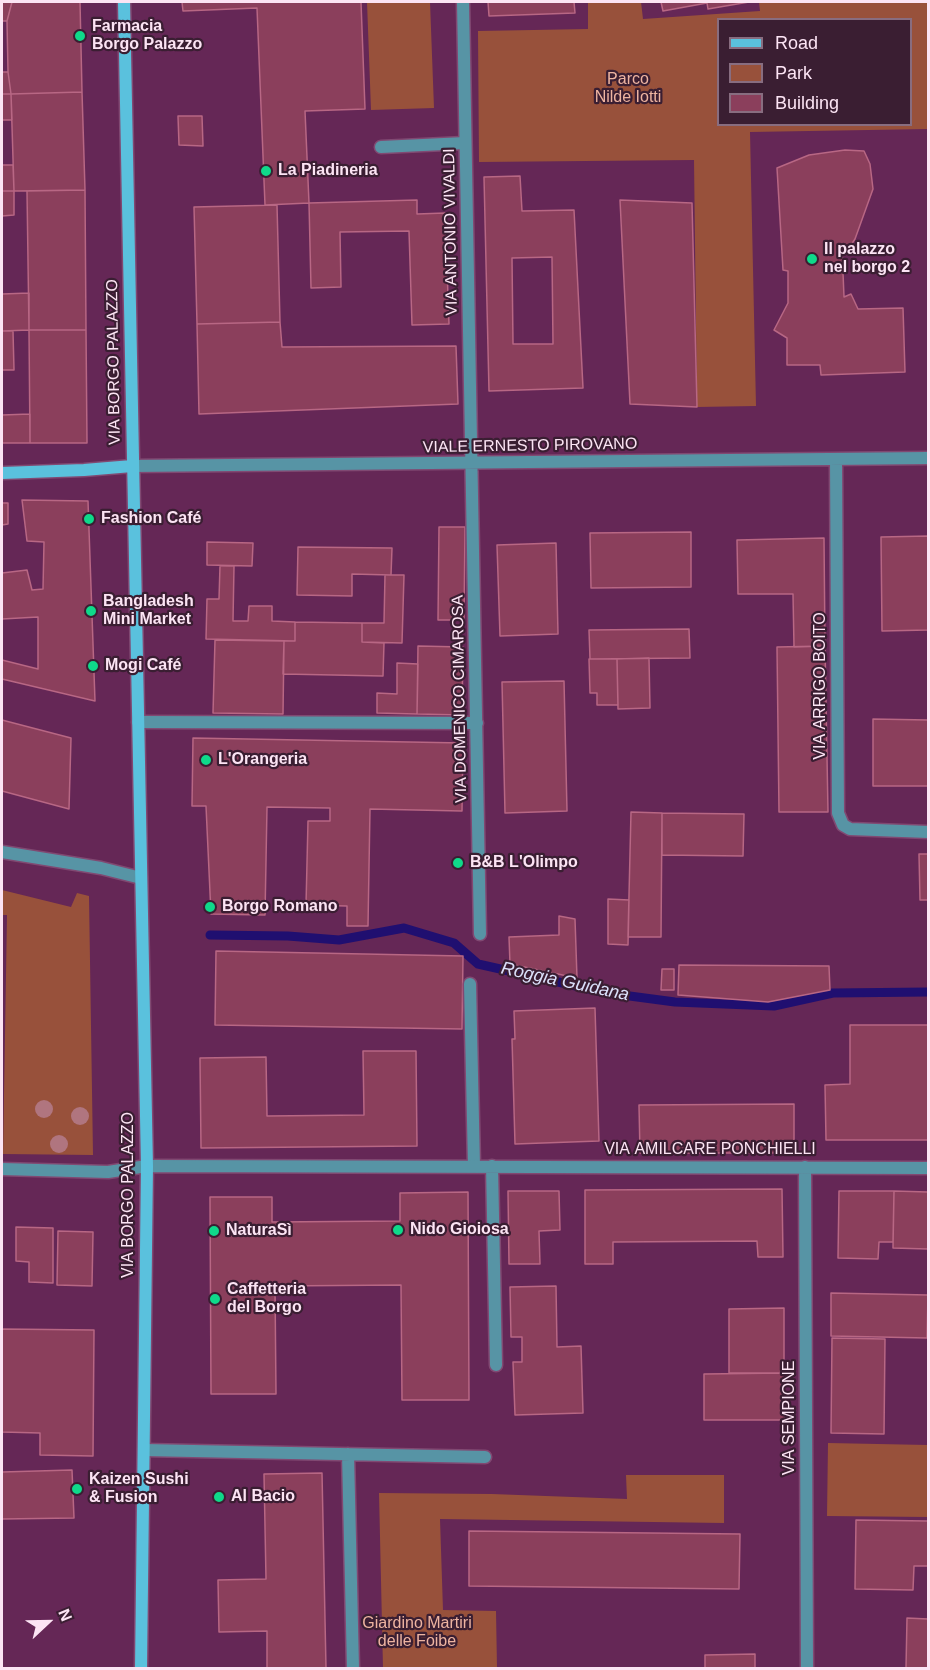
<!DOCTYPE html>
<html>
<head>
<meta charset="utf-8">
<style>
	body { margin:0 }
	#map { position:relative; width:930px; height:1670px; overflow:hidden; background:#652756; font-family:Arial,sans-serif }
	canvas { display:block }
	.frame { position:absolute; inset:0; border:3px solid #fce4f4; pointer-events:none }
	.legend { position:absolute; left:717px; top:18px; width:195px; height:108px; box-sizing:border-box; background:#3a1e32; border:2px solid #886d80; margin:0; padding:8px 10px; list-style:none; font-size:18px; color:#fce4f4 }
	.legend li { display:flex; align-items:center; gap:12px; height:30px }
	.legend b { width:30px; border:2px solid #886d80 }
	.north { position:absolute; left:18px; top:1592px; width:60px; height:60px; -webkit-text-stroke:4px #3a1e32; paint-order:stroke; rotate:68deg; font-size:16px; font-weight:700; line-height:24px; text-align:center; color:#fce4f4 }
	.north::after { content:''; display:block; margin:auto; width:21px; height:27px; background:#fce4f4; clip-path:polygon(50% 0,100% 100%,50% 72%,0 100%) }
</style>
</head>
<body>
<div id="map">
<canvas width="930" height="1670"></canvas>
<div class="frame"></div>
<ul class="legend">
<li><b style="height:8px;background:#5ac1dd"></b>Road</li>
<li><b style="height:16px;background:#98513b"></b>Park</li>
<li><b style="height:16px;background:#8b3f5c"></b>Building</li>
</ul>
<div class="north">N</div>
</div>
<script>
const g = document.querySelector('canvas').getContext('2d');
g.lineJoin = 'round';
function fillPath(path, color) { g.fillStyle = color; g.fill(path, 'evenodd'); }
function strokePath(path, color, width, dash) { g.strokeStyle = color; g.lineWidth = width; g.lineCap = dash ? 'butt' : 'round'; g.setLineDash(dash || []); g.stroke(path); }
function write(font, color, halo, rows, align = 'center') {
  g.font = font + ' Arial,sans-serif'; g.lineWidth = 4.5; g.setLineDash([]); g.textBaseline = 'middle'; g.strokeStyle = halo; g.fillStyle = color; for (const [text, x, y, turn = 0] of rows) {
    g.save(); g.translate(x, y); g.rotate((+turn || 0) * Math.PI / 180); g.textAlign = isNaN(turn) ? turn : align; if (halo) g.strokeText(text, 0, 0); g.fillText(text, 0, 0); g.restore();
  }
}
fillPath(new Path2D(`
	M367 2H430L434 108 371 110Z
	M588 2H641L643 19 760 11 759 2H928V129L750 132 756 406 697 407 694 160 479 162 478 31 588 29ZM718 20H910V124H718Z
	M2 890 71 907 77 893 89 896 93 1155 3 1154 7 915H2Z
	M828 1443 928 1445V1517L827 1516Z
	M626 1475H724V1523L440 1519 443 1610 496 1611 497 1668H383L379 1493 492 1494 627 1499Z`), '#98513b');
strokePath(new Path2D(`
	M210 935 288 936 339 940 404 928 454 943 478 964 607 993 675 1002 774 1006 833 993 928 992`), '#200f70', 9);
const building = new Path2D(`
	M2 2H12L7 21H2Z
	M12 2H80L82 92 11 94 8 72 7 21Z
	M182 2H361L365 109 305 111 309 203 265 205 257 8 183 11Z
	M488 2H574L575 13 489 16Z
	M661 2H749L708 9 707 3 663 11Z
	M2 72H8L11 94H2Z
	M82 92 85 190 14 191 11 94Z
	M2 94H11L12 120H2Z
	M178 116H202L203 146 179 145Z
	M845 150 864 151 870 164 873 189 855 239 849 248H842L844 297 851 294 858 309 903 308 905 372 821 375 820 365H787V338L774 330 788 303V271L783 270 777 168 809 155Z
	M2 165H13L14 191H2Z
	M520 176 522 211 574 210 583 388 489 391 484 177ZM552 257 553 344H513L512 258Z
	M85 190 86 330H29L27 191Z
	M2 191H14V215L2 216Z
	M417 200V214L445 213 449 324 412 325 409 231 340 232 341 287 311 288 309 203Z
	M620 200 692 203 697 407 630 404Z
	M277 205 280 322 197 324 194 207Z
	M29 293V330L2 331V294Z
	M280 322 282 347 456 346 458 404 199 414 197 324Z
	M29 330H86L87 443H30Z
	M2 331H13L14 370H2Z
	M30 414V443H2V415Z
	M22 500 88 501 95 701 2 679V660L38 669V617L2 619V573L27 570 32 590 43 589 44 542 27 541Z
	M2 503H8V524L2 525Z
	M439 527H465L464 620H438Z
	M691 532V587L591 588 590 533Z
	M928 536V630L882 631 881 537Z
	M824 538 825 646 794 647 793 594H738L737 540Z
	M207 542 253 543 252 566 207 565Z
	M556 543 558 634 500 636 497 545Z
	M298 547 392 548 391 575 352 574V596L297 595Z
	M220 566H234L233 621H248L249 606H272V621L295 622V641L206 639 207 599H219Z
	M385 575H404L402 643 362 642V623H384Z
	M295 622 362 623V642L384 643 383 676 283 674 284 641H295Z
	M689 629 690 658 590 659 589 630Z
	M215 640 284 641 283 714 213 713Z
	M418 646 463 647 462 715 417 714Z
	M825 646 828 812H779L777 647Z
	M649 658 650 708 618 709 617 659Z
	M589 659H617L618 705H597V693H590Z
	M397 663 418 664 417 714 377 713V693L397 694Z
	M564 681 567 811 505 813 502 682Z
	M873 719 928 720V786H873Z
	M2 720 71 738 69 809 2 791Z
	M193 738 463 743 462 811 370 809 368 926H347V906L306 905 308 821H330V808L267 807 265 915 211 914 206 806H192Z
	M631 812 662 813 661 937H628Z
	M662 813 744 814 743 856 662 855Z
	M919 854H928V900H920Z
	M608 899 629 900 628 945 608 944Z
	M559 916 575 919 577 978 510 964 509 937 559 935Z
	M216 951 463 956 462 1029 215 1025Z
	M679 965 829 966 830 990 768 1002 678 995Z
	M662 969H674V990H661Z
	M595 1008 599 1141 515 1144 512 1039H515L514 1011Z
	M850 1025H928V1140H826L825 1085 850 1084Z
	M363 1051H416L417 1146 201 1148 200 1058 266 1057 267 1116 364 1115Z
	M794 1104V1153H640L639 1105Z
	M782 1189 783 1257H758L757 1241 613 1242V1264H585V1190Z
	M508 1191H559L560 1230 539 1231 540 1264H509Z
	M839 1191H894L893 1242H879L878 1259 838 1258Z
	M894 1191 928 1192V1249L893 1248Z
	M468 1192 469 1400H402L401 1285 275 1286 276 1394H211L210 1197H272V1222L400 1221V1193Z
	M16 1227 53 1228V1283L29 1282V1262L16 1261Z
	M58 1231 93 1232 92 1286 57 1285Z
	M556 1286 557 1347 581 1346 583 1413 515 1415 513 1362H522V1337H511L510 1287Z
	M831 1293 928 1295 927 1338 831 1336Z
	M784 1308V1373H729V1309Z
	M2 1329 94 1330 93 1456 40 1455V1433L2 1432Z
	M832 1338 885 1339 884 1434 831 1433Z
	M784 1373 785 1420H704V1374Z
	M72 1470 74 1518 2 1519V1472Z
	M322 1473 326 1668H267V1631L219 1632 218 1580 266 1579 264 1474Z
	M856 1520 928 1521V1566H914L913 1590 855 1589Z
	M469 1531 740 1534 739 1589 469 1586Z
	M907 1618 928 1619V1668H906Z
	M755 1654V1668H705V1655Z`);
fillPath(building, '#8b3f5c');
strokePath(building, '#b86784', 1.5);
const lane = new Path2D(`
	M381 147 465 143
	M2 852 101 868 141 878
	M470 984 474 1166
	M144 1450 485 1457
	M348 1454 353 1668`);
const street = new Path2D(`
	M463 2 480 934
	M836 459 838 813 843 825 850 829 928 832
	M132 466 928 458
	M138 722 477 723
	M492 1166 496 1365
	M805 1167 807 1668
	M2 1169 108 1172 147 1166 928 1168`);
const secondary = new Path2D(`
	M124 2 147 1166 141 1668
	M2 473 84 470 132 466`);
strokePath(lane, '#804972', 15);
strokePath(street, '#804972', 15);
strokePath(secondary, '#804972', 15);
strokePath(lane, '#5794a5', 12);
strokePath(street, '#5794a5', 12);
strokePath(secondary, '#5ac1dd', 12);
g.fillStyle = '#b0757f';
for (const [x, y] of [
	[44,1109],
	[80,1116],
	[59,1144]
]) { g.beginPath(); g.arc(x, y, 9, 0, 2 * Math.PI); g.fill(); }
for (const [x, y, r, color] of [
	[80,36,6,"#0fd98a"],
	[266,171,6,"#0fd98a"],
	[812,259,6,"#0fd98a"],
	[89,519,6,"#0fd98a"],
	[91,611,6,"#0fd98a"],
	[93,666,6,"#0fd98a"],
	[206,760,6,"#0fd98a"],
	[458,863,6,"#0fd98a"],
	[210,907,6,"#0fd98a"],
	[398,1230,6,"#0fd98a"],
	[214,1231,6,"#0fd98a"],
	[215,1299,6,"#0fd98a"],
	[77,1489,6,"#0fd98a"],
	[219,1497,6,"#0fd98a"]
]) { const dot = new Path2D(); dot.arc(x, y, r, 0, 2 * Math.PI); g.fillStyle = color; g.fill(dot); strokePath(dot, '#3a1e32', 2); }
write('bold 16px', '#fce4f4', '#3a1e32', [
	["Farmacia",92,27],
	["Borgo Palazzo",92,45],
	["La Piadineria",278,171],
	["Il palazzo",824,250],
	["nel borgo 2",824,268],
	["Fashion Café",101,519],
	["Bangladesh",103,602],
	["Mini Market",103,620],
	["Mogi Café",105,666],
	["L'Orangeria",218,760],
	["B&B L'Olimpo",470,863],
	["Borgo Romano",222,907],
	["Nido Gioiosa",410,1230],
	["NaturaSì",226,1231],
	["Caffetteria",227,1290],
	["del Borgo",227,1308],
	["Kaizen Sushi",89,1480],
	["& Fusion",89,1498],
	["Al Bacio",231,1497]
], 'left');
write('16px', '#eeb4a1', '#3a1e32', [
	["Parco",628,80],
	["Nilde Iotti",628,98],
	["Giardino Martiri",417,1624],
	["delle Foibe",417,1642]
]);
write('16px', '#fce4f4', '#3a1e32', [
	["VIA ANTONIO VIVALDI",451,232,-91],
	["VIA BORGO PALAZZO",114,362,-91],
	["VIALE ERNESTO PIROVANO",530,446,-1],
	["VIA ARRIGO BOITO",821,686,-90],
	["VIA DOMENICO CIMAROSA",460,699,-91],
	["VIA AMILCARE PONCHIELLI",710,1150],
	["VIA BORGO PALAZZO",129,1195,-90],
	["VIA SEMPIONE",790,1418,-90]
]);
write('italic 18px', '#dbe0fa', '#3a1e32', [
	["Roggia Guidana",565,982,12]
]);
</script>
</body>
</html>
